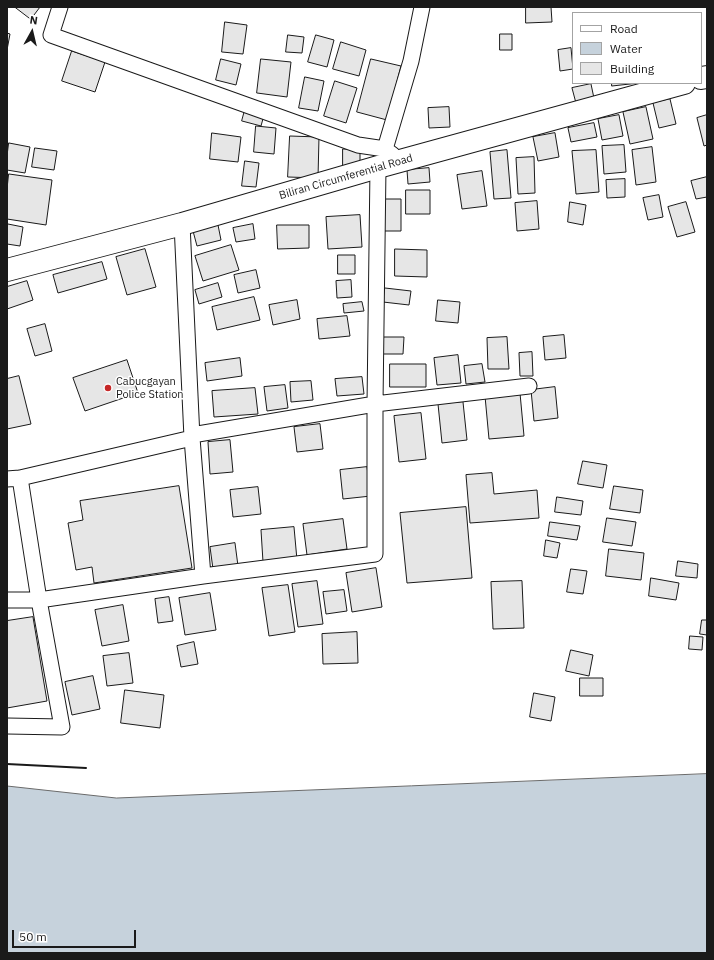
<!DOCTYPE html>
<html>
<head>
<meta charset="utf-8">
<style>
	body { margin:0 }
	#map { position:relative; width:714px; height:960px; overflow:hidden; background:#fff; font-family:"IBM Plex Sans",sans-serif }
	canvas { display:block }
	.frame { position:absolute; inset:0; border:8px solid #1a1a1a; pointer-events:none }
	.legend { position:absolute; left:572px; top:12px; width:130px; height:72px; box-sizing:border-box; background:#fff; border:1px solid #a3a3a3; margin:0; padding:5px 7px; list-style:none; font-size:12px; color:#1a1a1a }
	.legend li { display:flex; align-items:center; gap:8px; height:20px }
	.legend b { width:20px; border:1px solid #a3a3a3 }
	.north { position:absolute; left:12px; top:12px; width:40px; height:40px; -webkit-text-stroke:3px #fff; paint-order:stroke; rotate:8deg; font-size:11px; font-weight:700; line-height:16px; text-align:center; color:#1a1a1a }
	.north::after { content:''; display:block; margin:auto; width:14px; height:18px; background:#1a1a1a; clip-path:polygon(50% 0,100% 100%,50% 72%,0 100%) }
	.scale { position:absolute; left:12px; top:930px; width:124px; height:18px; box-sizing:border-box; border:2px solid #1a1a1a; border-top:0; padding-left:5px; font-size:12px; line-height:14px; white-space:nowrap; color:#1a1a1a; -webkit-text-stroke:3px #fff; paint-order:stroke }
</style>
</head>
<body>
<div id="map">
<canvas width="714" height="960"></canvas>
<div class="frame"></div>
<ul class="legend">
<li><b style="height:5px;background:#fff"></b>Road</li>
<li><b style="height:11px;background:#c6d2dc"></b>Water</li>
<li><b style="height:11px;background:#e6e6e6"></b>Building</li>
</ul>
<div class="north">N</div>
<div class="scale">50 m</div>
</div>
<script>
const g = document.querySelector('canvas').getContext('2d');
g.lineJoin = 'round';
function fillPath(path, color) { g.fillStyle = color; g.fill(path, 'evenodd'); }
function strokePath(path, color, width, dash) { g.strokeStyle = color; g.lineWidth = width; g.lineCap = dash ? 'butt' : 'round'; g.setLineDash(dash || []); g.stroke(path); }
function write(font, color, halo, rows, align = 'center') {
  g.font = font + ' "IBM Plex Sans",sans-serif'; g.lineWidth = 3; g.setLineDash([]); g.textBaseline = 'middle'; g.strokeStyle = halo; g.fillStyle = color; for (const [text, x, y, turn = 0] of rows) {
    g.save(); g.translate(x, y); g.rotate((+turn || 0) * Math.PI / 180); g.textAlign = isNaN(turn) ? turn : align; if (halo) g.strokeText(text, 0, 0); g.fillText(text, 0, 0); g.restore();
  }
}
const water = new Path2D(`
	M707 774V953H7V786L116 798Z`);
fillPath(water, '#c6d2dc');
strokePath(water, '#6a6a6a', 1);
const building = new Path2D(`
	M15 7H40L31 19Z
	M526 7H551L552 22 526 23Z
	M225 22 247 25 243 54 222 52Z
	M7 33 10 34 7 50Z
	M500 34H512V50H500Z
	M288 35 304 37 302 53 286 52Z
	M316 35 334 40 327 67 308 62Z
	M341 42 366 50 359 76 333 69Z
	M571 48 573 69 560 71 558 50Z
	M72 51 105 62 95 92 62 81Z
	M221 59 241 64 236 85 216 80Z
	M261 59 291 62 287 97 257 93Z
	M371 59 401 66 387 120 357 112Z
	M305 77 324 81 318 111 299 108Z
	M335 81 357 88 346 123 324 116Z
	M612 83H639L612 86Z
	M591 84 595 103 577 107 572 88Z
	M670 99 676 124 659 128 653 103Z
	M449 107 450 127 429 128 428 108Z
	M646 107 653 139 630 144 623 112Z
	M245 110 264 115 261 126 242 121Z
	M619 115 623 136 602 140 598 119Z
	M707 115V145L704 146 697 118Z
	M594 123 597 137 571 142 568 128Z
	M256 126 276 128 274 154 254 152Z
	M212 133 241 137 238 162 210 159Z
	M555 133 559 157 538 161 533 137Z
	M290 136 319 137 318 178 288 177Z
	M9 143 30 147 25 173 7 170V156Z
	M624 145 626 172 604 174 602 146Z
	M652 147 656 182 636 185 632 150Z
	M35 148 57 151 54 170 32 167Z
	M343 149H360V168H343Z
	M507 150 511 198 494 199 490 152Z
	M596 150 599 192 576 194 572 151Z
	M534 157 535 193 518 194 516 158Z
	M245 161 259 163 256 187 242 186Z
	M429 168 430 182 408 184 407 170Z
	M482 171 487 206 462 209 457 175Z
	M9 174 52 180 46 225 7 219V189Z
	M707 177V197L696 199 691 181Z
	M625 179V197L607 198 606 180Z
	M406 190H430V214H406Z
	M659 195 663 217 648 220 643 198Z
	M382 199H401V231H383Z
	M537 201 539 229 517 231 515 203Z
	M570 202 586 205 583 225 568 222Z
	M686 202 695 232 677 237 668 207Z
	M360 215 362 247 328 249 326 217Z
	M8 224 23 227 20 246 7 244Z
	M253 224 255 239 236 242 233 228Z
	M218 225 221 240 197 246 193 231Z
	M277 225H309V248L278 249Z
	M231 245 239 270 203 281 195 256Z
	M145 249 156 287 127 295 116 257Z
	M395 249 427 250V277L395 276Z
	M338 255H355V274H338Z
	M102 262 107 279 58 293 53 275Z
	M256 270 260 288 238 293 234 275Z
	M351 280 352 297 337 298 336 281Z
	M27 281 33 300 7 309V287Z
	M218 283 222 297 199 304 195 290Z
	M385 288 411 291 409 305 383 302Z
	M254 297 260 320 217 330 212 307Z
	M297 300 300 319 273 325 269 305Z
	M438 300 460 302 458 323 436 321Z
	M362 302 364 311 344 313 343 304Z
	M347 316 350 336 319 339 317 319Z
	M45 324 52 351 35 356 27 329Z
	M564 335 566 358 545 360 543 337Z
	M384 337H404L403 354H383Z
	M507 337 509 369H488L487 338Z
	M532 352 533 376H520L519 353Z
	M458 355 461 383 437 385 434 358Z
	M240 358 242 376 207 381 205 363Z
	M127 360 138 393 85 411 73 378Z
	M390 364H426V387H390Z
	M482 364 485 382 466 384 464 366Z
	M19 376 31 424 7 429V379Z
	M362 377 364 394 337 396 335 379Z
	M311 381 313 400 291 402 290 382Z
	M285 385 288 408 267 411 264 387Z
	M555 387 558 418 534 421 531 390Z
	M255 388 258 414 214 417 212 391Z
	M520 393 524 436 489 439 485 396Z
	M463 402 467 440 442 443 438 404Z
	M421 413 426 459 399 462 394 416Z
	M320 424 323 449 297 452 294 427Z
	M230 440 233 472 210 474 208 442Z
	M583 461 607 465 603 488 578 484Z
	M367 467 371 496 343 499 340 470Z
	M492 473 494 494 537 490 539 518 470 523 466 475Z
	M179 486 192 568 94 583 92 567 76 570 68 523 83 520 80 501Z
	M614 486 643 490 640 513 610 509Z
	M258 487 261 514 233 517 230 490Z
	M557 497 583 501 581 515 555 512Z
	M466 507 472 578 407 583 400 513Z
	M607 518 636 522 632 546 603 542Z
	M343 519 347 549 307 555 303 524Z
	M550 522 580 526 577 540 548 536Z
	M294 527 297 560 263 562 261 530Z
	M546 540 560 543 557 558 544 556Z
	M235 543 238 566 213 569 210 547Z
	M609 549 644 553 641 580 606 576Z
	M678 561 698 564 697 578 676 576Z
	M376 568 382 607 352 612 346 573Z
	M571 569 587 571 583 594 567 592Z
	M651 578 679 583 676 600 649 596Z
	M317 581 323 624 298 627 292 584Z
	M522 581 524 628 493 629 491 582Z
	M288 585 295 632 269 636 262 588Z
	M344 590 347 611 326 614 323 592Z
	M210 593 216 630 185 635 179 598Z
	M169 597 173 621 158 623 155 599Z
	M123 605 129 641 102 646 95 610Z
	M33 617 47 701 7 708V621Z
	M702 620H707V635L700 634Z
	M357 632 358 663 323 664 322 634Z
	M690 636 703 637 702 650 689 649Z
	M194 642 198 664 181 667 177 646Z
	M571 650 593 655 589 676 566 671Z
	M129 653 133 683 107 686 103 656Z
	M93 676 100 709 72 715 65 682Z
	M580 678H603V696H580Z
	M125 690 164 695 160 728 121 723Z
	M534 693 555 697 551 721 530 717Z`);
fillPath(building, '#e6e6e6');
strokePath(building, '#1a1a1a', 1);
const minor = new Path2D(`
	M60 7 51 35 358 145 385 149
	M393 155 385 149 411 61 422 7
	M192 435 375 404 529 386
	M192 438 203 576
	M7 479 20 478 192 438 182 224
	M7 600H39L20 478
	M7 726 62 727 39 600 203 576 375 554V404L378 167`);
const primary = new Path2D(`
	M701 78 707 77
	M7 270 182 224 378 167 684 83`);
strokePath(minor, '#1a1a1a', 17);
strokePath(primary, '#1a1a1a', 24);
strokePath(minor, '#fff', 15);
strokePath(primary, '#fff', 22);
strokePath(new Path2D(`
	M7 764 86 768`), '#1a1a1a', 2);
for (const [x, y, r, color] of [
	[108,388,4,"#c62828"]
]) { const dot = new Path2D(); dot.arc(x, y, r, 0, 2 * Math.PI); g.fillStyle = color; g.fill(dot); strokePath(dot, '#fff', 1.5); }
write('11px', '#1a1a1a', '#fff', [
	["Biliran Circumferential Road",346,177,-16]
]);
write('11px', '#1a1a1a', '#fff', [
	["Cabucgayan",116,382],
	["Police Station",116,395]
], 'left');
</script>
</body>
</html>
